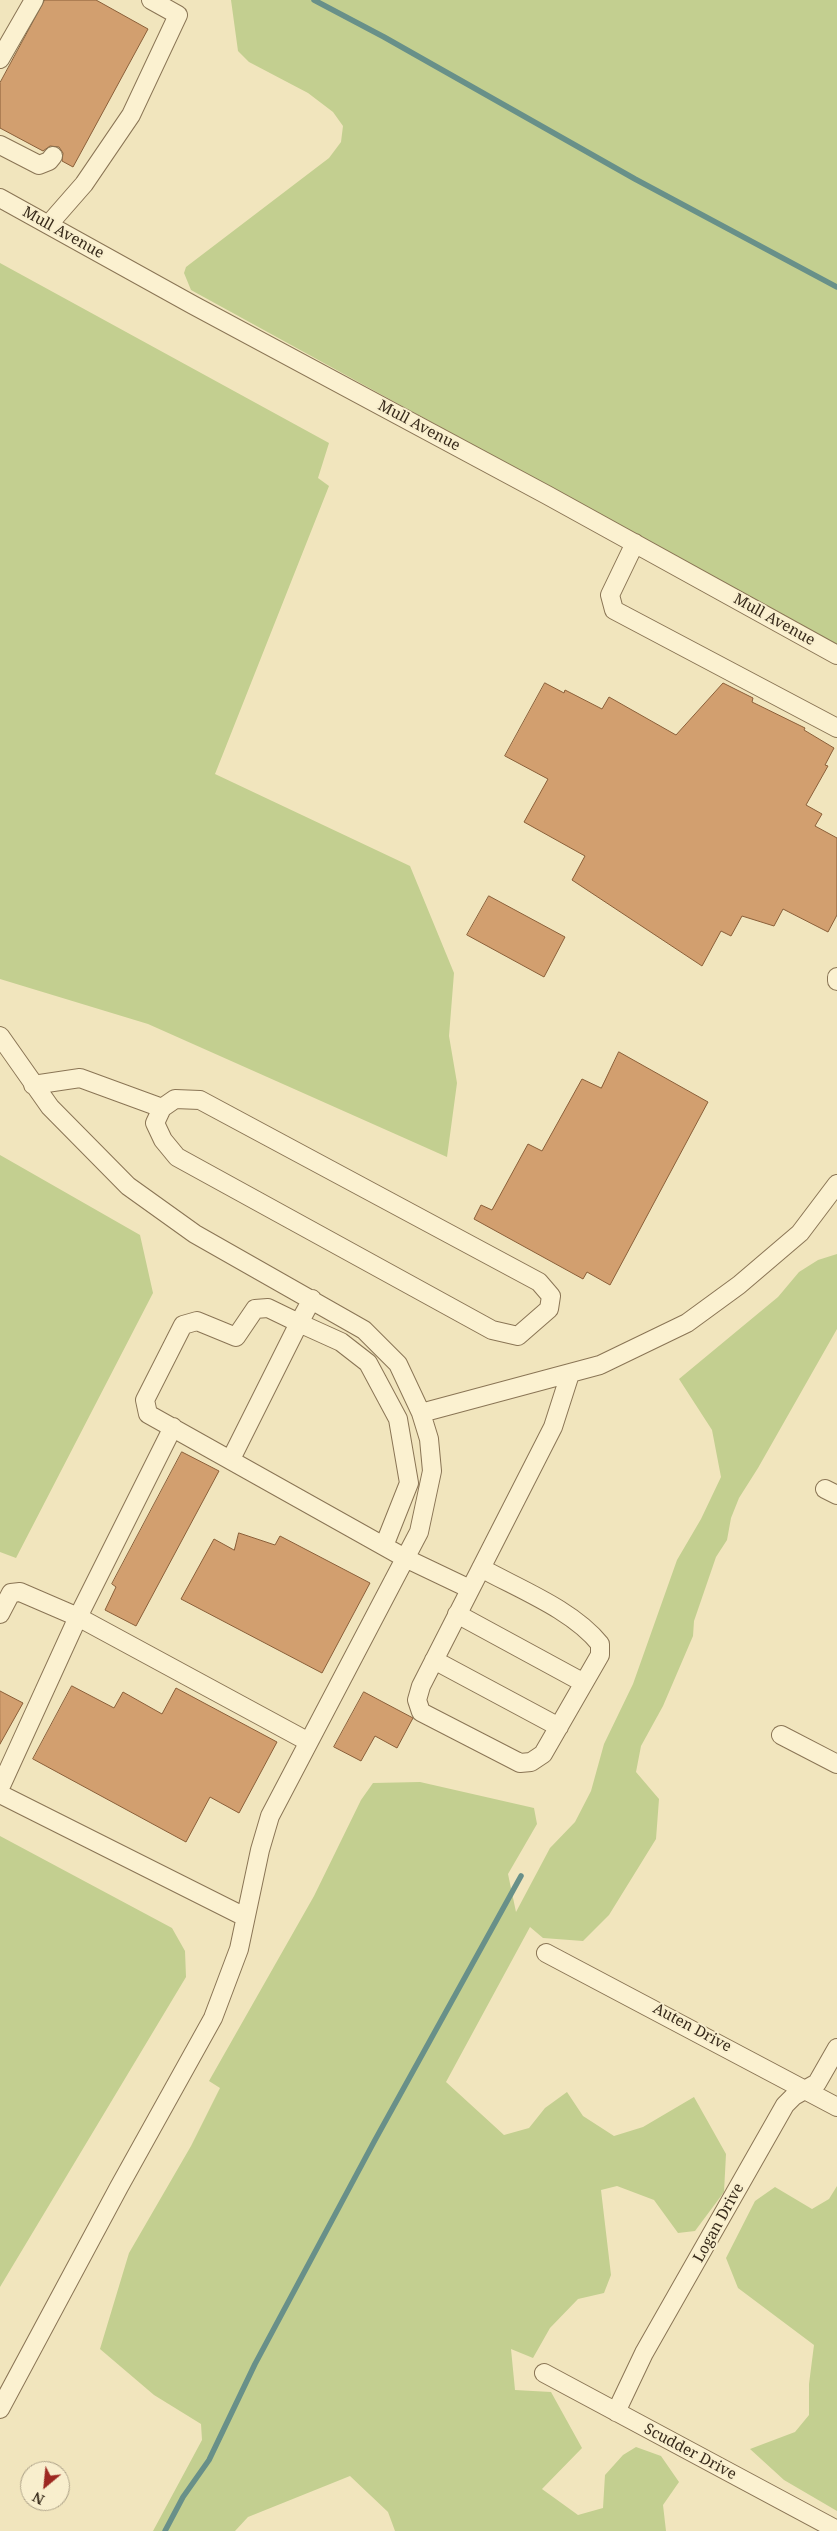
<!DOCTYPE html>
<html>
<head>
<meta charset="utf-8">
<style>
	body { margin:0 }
	#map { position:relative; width:837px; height:2531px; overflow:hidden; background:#f1e5bd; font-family:"Noto Serif",serif }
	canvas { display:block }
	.north { position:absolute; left:20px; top:2461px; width:50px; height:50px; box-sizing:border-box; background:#f8eecd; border:1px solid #aba086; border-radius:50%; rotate:208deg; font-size:14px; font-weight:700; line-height:20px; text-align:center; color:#382b1b }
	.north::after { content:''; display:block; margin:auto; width:18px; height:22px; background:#9d2821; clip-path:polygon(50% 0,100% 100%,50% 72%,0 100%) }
</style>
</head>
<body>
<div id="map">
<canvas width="837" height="2531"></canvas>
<div class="north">N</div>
</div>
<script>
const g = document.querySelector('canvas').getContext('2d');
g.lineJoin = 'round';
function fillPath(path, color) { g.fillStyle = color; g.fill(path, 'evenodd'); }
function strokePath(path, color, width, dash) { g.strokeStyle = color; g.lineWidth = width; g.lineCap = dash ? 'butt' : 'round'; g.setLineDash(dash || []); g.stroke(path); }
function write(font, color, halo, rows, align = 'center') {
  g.font = font + ' "Noto Serif",serif'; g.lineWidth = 4; g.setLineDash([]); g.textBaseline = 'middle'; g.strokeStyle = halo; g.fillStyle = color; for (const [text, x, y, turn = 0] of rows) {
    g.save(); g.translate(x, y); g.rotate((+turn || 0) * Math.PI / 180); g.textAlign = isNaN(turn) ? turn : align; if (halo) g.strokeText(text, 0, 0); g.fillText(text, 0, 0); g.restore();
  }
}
fillPath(new Path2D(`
	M231 0H837V645L191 290 184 273 186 267 329 158 341 142 343 126 333 112 308 93 249 62 238 51Z
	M0 263 329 443 318 478 329 486 215 774 410 866 454 973 449 1036 457 1083 447 1157 148 1024 0 979Z
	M0 1155 140 1235 153 1293 16 1558 0 1552Z
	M837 1254V1329L758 1468 739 1498 731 1518 727 1540 716 1557 694 1621 693 1636 663 1706 641 1746 636 1772 659 1799 656 1839 609 1915 583 1941 543 1938 530 1927 446 2082 504 2135 529 2128 545 2108 567 2092 583 2116 614 2136 643 2127 694 2097 726 2154 724 2192 695 2231 678 2233 654 2200 617 2186 601 2190 611 2275 604 2293 578 2299 550 2328 533 2358 511 2349 515 2390 551 2392 582 2448 542 2489 578 2515 603 2508 605 2475 623 2455 636 2447 661 2456 679 2482 663 2505 666 2531H395L388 2512 350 2476 248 2517 235 2531H153L202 2440 201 2424 154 2395 100 2349 129 2253 191 2146 220 2088 209 2081 314 1896 361 1800 373 1783 420 1782 534 1808 537 1824 508 1874 516 1912 550 1848 575 1822 591 1791 604 1744 633 1684 677 1560 701 1519 721 1477 712 1430 679 1379 778 1297 799 1272 818 1260Z
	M0 1836 172 1928 185 1951 186 1977 0 2287Z
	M837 2186V2511L784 2480 750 2449 795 2432 809 2415V2384L814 2345 738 2288 726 2258 755 2201 775 2187 812 2209 829 2199Z`), '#c3cf90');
strokePath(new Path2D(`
	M314 0 384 37 635 179 837 287
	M165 2531 183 2497 209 2460 255 2364 375 2140 521 1876`), '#689089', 5.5);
const building = new Path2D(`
	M45 0H96L148 29 73 167 62 161 63 153 59 147 50 146 43 151 0 128V83Z
	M545 683 564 693 565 690 602 709 609 697 676 735 723 683 753 698 752 702 805 728 804 730 834 748 825 765 828 766 806 805 822 814 815 826 837 838V915L828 932 783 909 774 926 742 916 731 936 721 931 702 966 572 880 585 856 524 822 548 779 505 756Z
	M489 896 565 937 544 977 467 935Z
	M619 1052 708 1102 610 1285 587 1272 583 1279 474 1219 481 1205 492 1210 528 1144 542 1151 582 1079 601 1088Z
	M182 1452 219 1471 136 1626 105 1610 116 1587 112 1584Z
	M239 1533 275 1545 280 1536 370 1583 322 1673 181 1599 214 1539 234 1550Z
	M72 1686 114 1708 123 1692 162 1714 176 1688 277 1742 239 1813 210 1797 186 1842 33 1759Z
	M0 1691 23 1703 0 1744Z
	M364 1692 413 1718 397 1748 375 1736 361 1761 334 1747Z`);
fillPath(building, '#d29f6f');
strokePath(building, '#8a5f39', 1);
const minor = new Path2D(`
	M0 59 34 0
	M0 145 39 165 49 161 53 156
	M0 198 193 305 547 495 837 655
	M49 224 84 184 131 115 178 15 151 0
	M635 543 610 595 614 610 837 728
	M837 977V981
	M0 1036 50 1107 128 1186 195 1234 364 1330 398 1364 421 1413 429 1439 432 1471 419 1532 270 1816 260 1850 239 1949 213 2018 119 2187 0 2409
	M33 1085 80 1078 162 1108 175 1099 200 1100 539 1282 551 1296 549 1309 518 1336 492 1330 177 1157 163 1140 155 1123 162 1108
	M312 1299 299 1323 268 1308 255 1309 236 1337 197 1321 183 1325 145 1400 148 1414 405 1558 470 1589
	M421 1413 600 1365 687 1323 739 1285 800 1233 837 1184
	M231 1459 299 1323 341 1342 368 1363 398 1419 409 1483 384 1546
	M825 1489 837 1495
	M481 1568C519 1589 573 1610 600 1644V1655L543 1754 531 1762 520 1763 421 1712 417 1700 421 1686 553 1427 570 1374
	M0 1614 11 1593 20 1592 78 1617 307 1741
	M457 1614 584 1683
	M434 1660 559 1727
	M781 1735 837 1764
	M0 1788 78 1617 173 1427
	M0 1794 245 1917
	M546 1953 837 2107
	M544 2373 837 2530
	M616 2412 644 2353 785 2105 794 2096 817 2083 837 2048`);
strokePath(minor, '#8a7555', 20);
strokePath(minor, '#fbf1d0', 18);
write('15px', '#382b1b', '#f8eecd', [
	["Mull Avenue",63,233,29],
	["Mull Avenue",419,426,28],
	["Mull Avenue",774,620,29],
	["Auten Drive",692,2028,28],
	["Logan Drive",719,2223,-61],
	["Scudder Drive",690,2452,28]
]);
</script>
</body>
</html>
